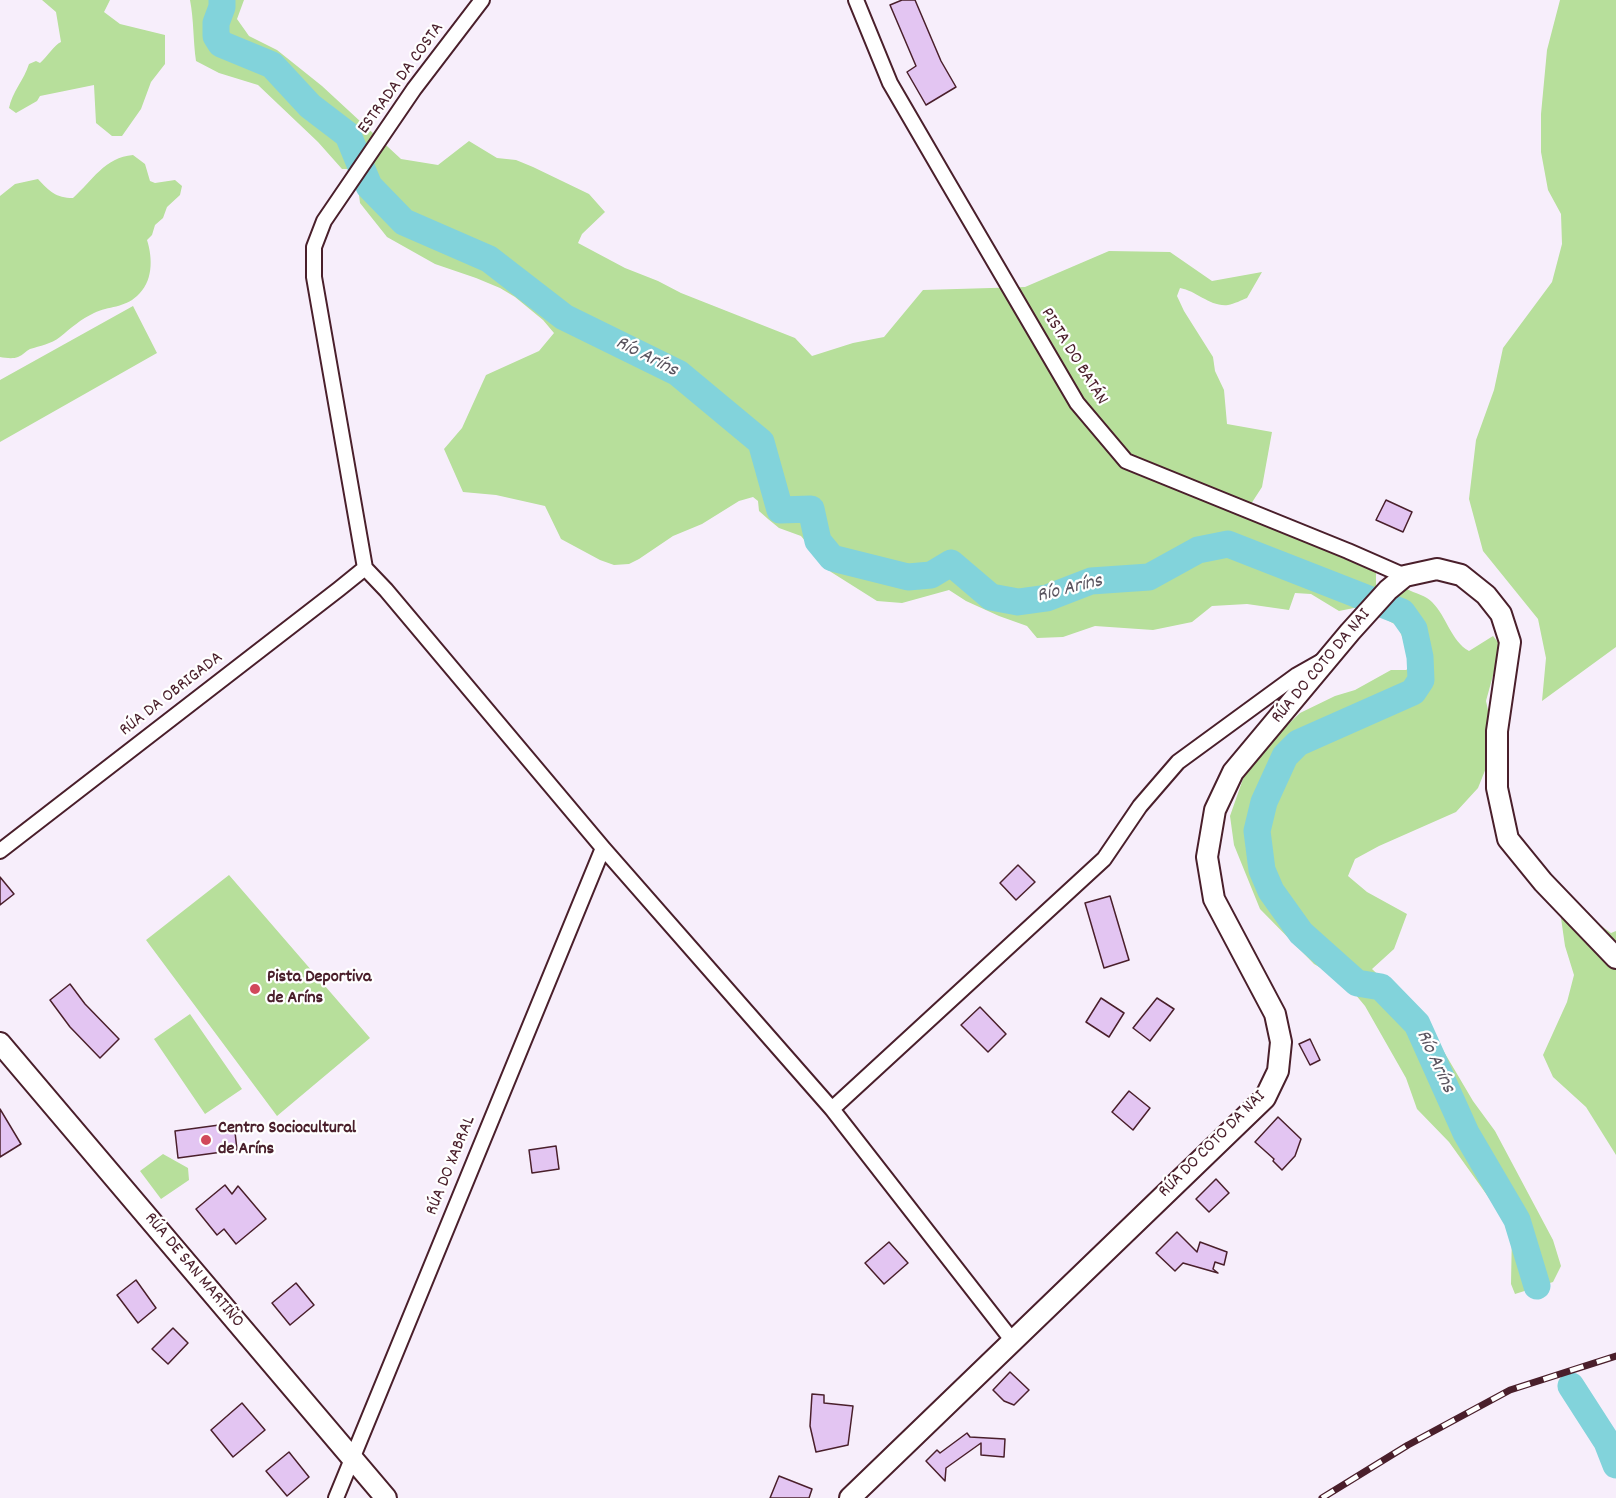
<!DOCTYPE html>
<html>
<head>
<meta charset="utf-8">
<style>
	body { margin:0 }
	canvas { display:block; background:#f7eefb }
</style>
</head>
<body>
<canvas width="1616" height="1498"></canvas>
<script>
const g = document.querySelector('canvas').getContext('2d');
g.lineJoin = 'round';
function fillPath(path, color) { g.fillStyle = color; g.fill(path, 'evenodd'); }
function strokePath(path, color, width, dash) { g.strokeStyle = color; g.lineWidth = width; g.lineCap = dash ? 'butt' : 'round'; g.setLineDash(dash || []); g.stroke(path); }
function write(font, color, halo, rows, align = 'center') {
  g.font = font + ' Dekko,sans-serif'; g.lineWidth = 4.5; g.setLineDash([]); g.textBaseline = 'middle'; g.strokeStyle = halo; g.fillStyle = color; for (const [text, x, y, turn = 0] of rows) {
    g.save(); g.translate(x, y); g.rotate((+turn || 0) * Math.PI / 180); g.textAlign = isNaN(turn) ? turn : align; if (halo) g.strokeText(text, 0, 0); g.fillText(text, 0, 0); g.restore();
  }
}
fillPath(new Path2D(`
	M42 0H110L104 12 120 24 165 35V64L151 82 141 109 122 136H112L96 123 94 85 40 96 37 101 16 113 9 108C12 92 24 80 29 64L36 61 40 63C46 58 55 44 61 42L56 12Z
	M190 0H244L237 19 249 36 277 50 322 86 401 159 438 165 469 141 497 158 516 160 533 167 589 194 605 212 582 234 578 243 625 268 658 281 681 293 795 338 812 356 853 343 884 337 923 290 1025 287 1109 251 1170 252 1212 281 1262 272 1247 298C1242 300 1234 304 1228 305 1210 307 1197 291 1180 288L1177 296 1184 311 1213 357 1215 371 1224 390 1227 424 1272 432 1262 487 1251 504 1260 521 1347 556 1376 571V587L1359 607 1339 611 1311 594 1295 593 1289 610 1247 604 1212 606 1192 622 1153 630 1095 626 1063 637 1037 638 1027 626 999 616 966 601 949 590 902 603 877 601 831 572 801 536 779 528 768 519 759 511 758 501 753 497 739 501 702 524 673 536 639 559 629 564 614 565 600 560 561 539 545 506 496 495 463 492 444 449 462 428 486 375 539 351 554 333 543 320 515 297 500 288 476 278 435 264 387 237 360 203 358 187 348 169H342L318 142 258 85 219 73 196 61C193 40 194 21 190 0Z
	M1560 0H1616V647L1542 701 1546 658 1538 619 1483 551 1469 499 1476 440 1494 390 1503 348 1552 282 1562 244 1561 214 1548 190 1541 152V114L1547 50Z
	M133 155 145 164 150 181 155 183 175 180 182 186 180 195 167 207 163 218 155 225 152 235 147 240C153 259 153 282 137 296 124 308 109 306 94 313 81 319 71 328 60 337 51 344 40 346 30 349 26 351 23 355 18 357 13 359 6 358 0 357V196L15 184 38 179C49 191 56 198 73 198 92 181 105 157 133 155Z
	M133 306 157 353 0 442V380Z
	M1407 589C1414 593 1427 596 1432 602 1447 617 1451 641 1469 651L1493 636 1501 646 1486 701 1490 719V758L1478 788 1456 812 1379 846 1355 859 1348 876 1367 892 1407 914 1394 949 1372 969 1424 1018 1473 1101 1495 1131 1553 1240 1561 1266 1553 1282 1515 1294 1511 1284 1512 1230 1449 1142 1417 1109 1406 1078 1365 1006 1345 982 1314 964 1260 909 1234 845 1230 816 1244 776 1275 737 1300 713 1335 696 1355 690 1391 670H1406L1413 665 1398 626 1382 617 1394 599Z
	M229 875 370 1038 277 1116 146 940Z
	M1586 915 1611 933 1616 931V1155L1586 1107 1553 1077 1543 1055 1567 1002 1574 975 1565 946 1561 918Z
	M190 1014 242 1089 205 1114 154 1039Z
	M163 1154 188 1168 189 1180 161 1199 140 1171Z`), '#b7df9b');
strokePath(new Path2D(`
	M222 0V7L216 23V36L221 44 272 65 310 106 348 135 369 186 404 222 489 259 564 317 678 373 761 442 780 510 811 509 818 541 832 558 908 577 931 575 951 563 991 597 1018 602 1047 598 1091 581 1149 577 1198 550 1228 544 1402 612 1414 629 1420 657 1421 680 1413 692 1298 743 1285 756 1264 802 1257 831 1262 870 1271 891 1301 933 1357 983 1381 987 1417 1024 1466 1133 1517 1220 1537 1286
	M1571 1386 1607 1442 1616 1465`), '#82d3db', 27);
const building = new Path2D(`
	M902 0H915L941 61 956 87 926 105 907 72 916 66 890 5Z
	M1386 500 1412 512 1403 532 1376 520Z
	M1018 865 1035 882 1016 900 1000 883Z
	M0 877 14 894 0 905Z
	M1110 896 1129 960 1104 968 1085 903Z
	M70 984 85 1004 119 1039 100 1058 70 1027 50 1000Z
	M1101 998 1124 1013 1109 1037 1086 1022Z
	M1157 998 1174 1009 1150 1041 1133 1028Z
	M980 1007 1006 1034 988 1052 961 1025Z
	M1310 1039 1320 1060 1310 1065 1299 1044Z
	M1129 1091 1150 1108 1133 1130 1112 1112Z
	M0 1109 21 1144 0 1157Z
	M1278 1117 1301 1139 1295 1156 1282 1170 1273 1161 1274 1159 1255 1142Z
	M234 1123 237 1150 178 1158 175 1131Z
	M556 1146 559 1169 532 1173 529 1150Z
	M1216 1179 1229 1193 1209 1212 1196 1199Z
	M225 1185 232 1194 238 1186 266 1219 236 1244 224 1229 217 1235 196 1209Z
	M1177 1232 1197 1252 1200 1242 1227 1252 1224 1265 1215 1262 1213 1269 1218 1273 1183 1263 1175 1271 1156 1253Z
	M889 1242 908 1263 884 1284 865 1263Z
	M136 1280 156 1308 138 1323 117 1295Z
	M296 1283 314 1305 290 1325 272 1303Z
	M173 1328 188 1343 168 1364 152 1349Z
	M1010 1372 1029 1390 1014 1405 1004 1401 993 1390Z
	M812 1394 824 1395V1403L853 1406 848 1445 816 1452 810 1426Z
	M242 1403 265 1430 233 1457 211 1430Z
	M967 1433 970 1437 1005 1439 1004 1457 981 1455V1443L946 1468 945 1481 926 1461 937 1450 940 1453Z
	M289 1452 309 1477 287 1496 266 1471Z
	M779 1476 812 1489 809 1498H770Z`);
fillPath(building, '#e3c5f2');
strokePath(building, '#4a1f2b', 1.5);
const street = new Path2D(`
	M482 0 414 89 324 221 314 247V277L365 568 386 590 603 848 832 1109 1012 1340
	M856 0 890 83 947 181 1077 403 1126 461 1348 551 1405 576
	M0 851 339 589 365 568
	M832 1109 1104 859 1140 806 1178 762 1297 675 1320 662
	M336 1498 603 848`);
const secondary = new Path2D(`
	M0 1043 386 1498
	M850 1498 1265 1098 1278 1071 1281 1042 1275 1014 1214 899 1207 857 1215 810 1233 772 1350 632 1388 590 1405 576 1437 569 1461 575 1486 595 1501 614 1510 642 1497 731V788L1508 839 1543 882 1616 958`);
strokePath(street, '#4a1f2b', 18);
strokePath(secondary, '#4a1f2b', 24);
strokePath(street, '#fff', 14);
strokePath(secondary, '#fff', 20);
const rail = new Path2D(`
	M1322 1498 1408 1445 1510 1390 1616 1356`);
strokePath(rail, '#4a1f2b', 7);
strokePath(rail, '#fff', 4.5, [14]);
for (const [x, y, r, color] of [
	[255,989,6,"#d1495b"],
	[206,1140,6,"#d1495b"]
]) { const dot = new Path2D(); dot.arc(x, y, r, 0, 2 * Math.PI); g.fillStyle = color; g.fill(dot); strokePath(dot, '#fff', 2); }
write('18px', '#4a1f2b', '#fff', [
	["ESTRADA DA COSTA",402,79,-54],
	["PISTA DO BATÁN",1073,357,58],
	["RÚA DO COTO DA NAI",1322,667,-50],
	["RÚA DA OBRIGADA",172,695,-38],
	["RÚA DO COTO DA NAI",1213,1145,-45],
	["RÚA DO XABRAL",452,1166,-68],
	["RÚA DE SAN MARTIÑO",193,1271,50]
]);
write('bold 18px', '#4a1f2b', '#fff', [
	["Pista Deportiva",267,979],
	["de Aríns",267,1000],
	["Centro Sociocultural",218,1130],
	["de Aríns",218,1151]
], 'left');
write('italic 20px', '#5b5560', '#fff', [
	["Río Aríns",646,358,27],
	["Río Aríns",1070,590,-14],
	["Río Aríns",1434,1062,65]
]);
</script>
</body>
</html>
